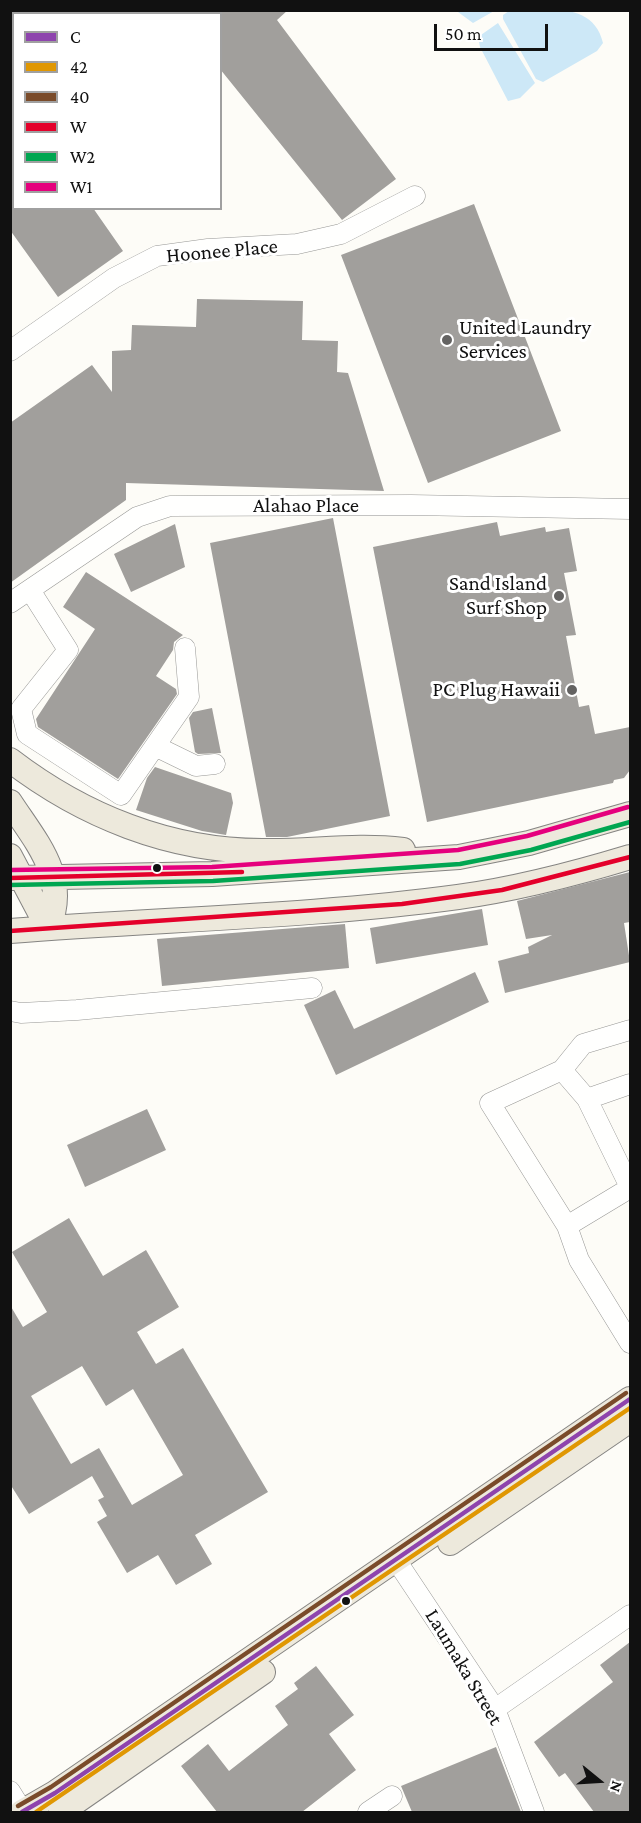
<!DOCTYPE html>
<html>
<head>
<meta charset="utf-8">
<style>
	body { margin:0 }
	#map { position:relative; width:641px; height:1823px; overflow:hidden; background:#fdfcf7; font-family:"Crimson Pro",serif }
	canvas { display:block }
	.frame { position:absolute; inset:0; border:12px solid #111; pointer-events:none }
	.legend { position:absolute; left:12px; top:12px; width:210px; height:198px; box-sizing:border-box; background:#fff; border:2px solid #a0a0a0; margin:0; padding:8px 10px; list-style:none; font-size:18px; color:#111 }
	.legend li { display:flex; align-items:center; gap:12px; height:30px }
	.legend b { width:30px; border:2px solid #a0a0a0 }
	.north { position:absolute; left:569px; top:1751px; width:60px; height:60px; -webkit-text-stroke:4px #fff; paint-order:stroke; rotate:108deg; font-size:16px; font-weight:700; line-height:24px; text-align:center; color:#111 }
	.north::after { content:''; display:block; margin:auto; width:21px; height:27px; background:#111; clip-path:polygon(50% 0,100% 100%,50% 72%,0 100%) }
	.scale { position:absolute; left:434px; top:24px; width:114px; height:27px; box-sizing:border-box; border:3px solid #111; border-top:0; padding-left:8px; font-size:18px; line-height:21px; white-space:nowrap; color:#111; -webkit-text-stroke:4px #fff; paint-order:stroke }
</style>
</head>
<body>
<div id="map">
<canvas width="641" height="1823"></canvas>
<div class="frame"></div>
<ul class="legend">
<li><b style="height:8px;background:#8e44ad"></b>C</li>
<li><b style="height:8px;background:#e09702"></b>42</li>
<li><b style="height:8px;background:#7a4b2a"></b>40</li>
<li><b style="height:8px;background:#e4002b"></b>W</li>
<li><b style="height:8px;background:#00a651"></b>W2</li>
<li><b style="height:8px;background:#e5007d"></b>W1</li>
</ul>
<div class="north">N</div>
<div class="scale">50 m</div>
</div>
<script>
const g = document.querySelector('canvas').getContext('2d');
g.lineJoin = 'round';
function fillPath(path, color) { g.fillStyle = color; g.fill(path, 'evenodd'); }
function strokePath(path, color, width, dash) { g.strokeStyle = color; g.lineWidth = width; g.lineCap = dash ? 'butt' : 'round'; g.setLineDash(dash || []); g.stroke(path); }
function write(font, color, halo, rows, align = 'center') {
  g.font = font + ' "Crimson Pro",serif'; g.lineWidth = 6; g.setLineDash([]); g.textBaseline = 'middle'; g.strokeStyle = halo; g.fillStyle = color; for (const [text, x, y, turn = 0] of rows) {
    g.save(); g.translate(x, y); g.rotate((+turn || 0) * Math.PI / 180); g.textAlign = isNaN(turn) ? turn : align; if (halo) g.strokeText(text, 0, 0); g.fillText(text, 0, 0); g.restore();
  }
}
fillPath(new Path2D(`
	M451 11H494L473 23 458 12Z
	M509 11C544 10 593 0 603 43L597 51 543 82 536 79 503 19V15Z
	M498 23 535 83 520 98 508 101 480 47 478 37Z`), '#cde8f7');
fillPath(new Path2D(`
	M220 10H288L277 20 396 179 342 220 220 69Z
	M474 204 561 431 428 483 341 255Z
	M10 208H93L123 251 58 297 10 230Z
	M197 299 303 301 302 340 338 341 337 372 348 373 384 491 126 483V500L10 583V423L92 365 112 392V351L131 350 132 325 196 327Z
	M333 518 390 816 287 837H266L210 543Z
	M497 522 500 536 545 527 546 532 569 528 577 571 564 573 576 635 566 636 579 707 589 705 595 734 630 727V770L624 778 614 780 613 783 427 822 373 547Z
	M175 524 185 567 131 592 114 554Z
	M86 572 183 635 174 642 173 650 156 676 176 689 177 694 118 779 38 727 36 719 95 629 63 607Z
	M212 708 221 753 198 754 195 752 189 718 193 712Z
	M155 767 231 793 233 803 226 835 202 831 136 810 147 778Z
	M630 872V922L624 923 630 962 505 993 498 961 529 953 528 947 552 935 526 939 517 901Z
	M482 909 488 945 376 964 370 928Z
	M345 924 349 968 162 986 157 939Z
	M475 972 489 1002 336 1075 304 1005 335 990 354 1029Z
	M147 1109 166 1150 85 1187 67 1145Z
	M69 1218 103 1276 146 1250 179 1307 137 1332 156 1364 183 1348 268 1492 195 1535 212 1564 176 1585 158 1555 127 1573 97 1522 107 1516 98 1500 104 1497 92 1476 29 1514 10 1484V1305L23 1327 47 1312 12 1252ZM82 1366 106 1406 133 1389 183 1475 132 1505 99 1448 71 1464 31 1396Z
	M630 1642V1812H594L565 1773 559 1777 534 1742 613 1682 600 1665Z
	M316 1666 354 1715 329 1734 356 1770 302 1812H217L181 1766 208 1744 229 1771 288 1725 275 1706 298 1689 294 1683Z
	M496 1747 521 1812H412L401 1786Z`), '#a19f9c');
const minor = new Path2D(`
	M10 351 114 278 157 256 208 249 297 244 341 234 415 196
	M30 590 68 650 21 709 27 734 121 795 189 697 185 648
	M10 603 137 517 170 506 411 505 630 509
	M155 746 196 766 215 764
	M10 1011 21 1013 77 1010 312 988
	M562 1070 490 1103 567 1226
	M630 1084 587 1099 630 1187
	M587 1099 562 1070 583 1044 630 1030
	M630 1188 567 1226 579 1260 630 1343
	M396 1560 495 1709 534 1812
	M495 1709 630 1615
	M10 1791 23 1812
	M368 1812 392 1796`);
const major = new Path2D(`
	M10 760C83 816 170 851 262 851 310 852 356 844 403 850
	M10 802C36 842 70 878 48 928
	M10 856 48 928
	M10 878 212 874 459 857 529 843 630 814
	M10 931C160 919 310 917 458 897 517 889 574 874 630 857
	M450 1543 630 1420
	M22 1812 55 1793 630 1399
	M61 1812 263 1672`);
strokePath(minor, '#979795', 21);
strokePath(major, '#858482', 26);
strokePath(minor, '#fffffe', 20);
strokePath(major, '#ede9dc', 24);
strokePath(new Path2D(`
	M22 1812 55 1793 630 1399`), '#8e44ad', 4.5);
strokePath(new Path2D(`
	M36 1812 630 1408`), '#e09702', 4.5);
strokePath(new Path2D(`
	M18 1806 51 1787 626 1393`), '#7a4b2a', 4.5);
strokePath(new Path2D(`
	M10 878 242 872
	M10 931 402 904 502 890 630 857`), '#e4002b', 4.5);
strokePath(new Path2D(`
	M10 885 213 881 460 864 531 850 630 822`), '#00a651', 4.5);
strokePath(new Path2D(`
	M10 870 212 867 458 850 527 836 628 807`), '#e5007d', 4.5);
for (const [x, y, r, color] of [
	[447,340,6,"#646362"],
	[559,596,6,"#646362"],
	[572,690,6,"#646362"],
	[157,868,5,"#111"],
	[346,1601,5,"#111"]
]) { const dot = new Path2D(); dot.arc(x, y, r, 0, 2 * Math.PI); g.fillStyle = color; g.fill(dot); strokePath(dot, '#fff', 2); }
write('21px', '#111', '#fff', [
	["Hoonee Place",222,251,-5],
	["Alahao Place",306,506],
	["Laumaka Street",464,1667,59]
]);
write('21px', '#111', '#fff', [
	["United Laundry",459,328,"left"],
	["Services",459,352,"left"],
	["Sand Island",547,584],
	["Surf Shop",547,608],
	["PC Plug Hawaii",560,690]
], 'right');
</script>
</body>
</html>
